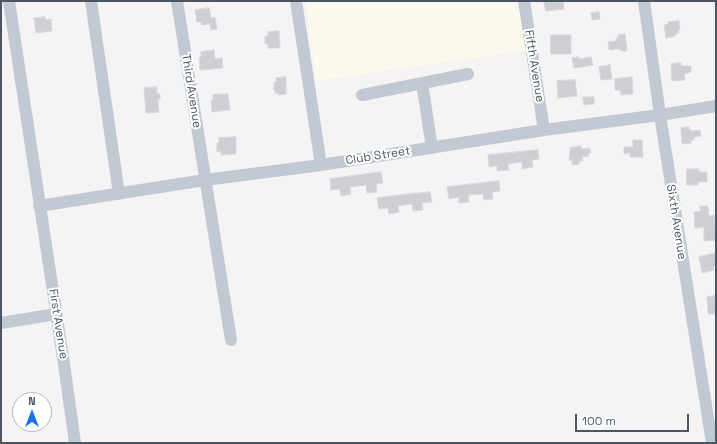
<!DOCTYPE html>
<html>
<head>
<meta charset="utf-8">
<style>
	body { margin:0 }
	#map { position:relative; width:717px; height:444px; overflow:hidden; background:#f5f3f3; font-family:"Space Grotesk",sans-serif }
	canvas { display:block }
	.frame { position:absolute; inset:0; border:2px solid #4a5661; pointer-events:none }
	.north { position:absolute; left:12px; top:392px; width:40px; height:40px; box-sizing:border-box; background:#fff; border:1px solid #b7bbc0; border-radius:50%; rotate:0deg; font-size:11px; font-weight:700; line-height:16px; text-align:center; color:#4a5661 }
	.north::after { content:''; display:block; margin:auto; width:14px; height:18px; background:#1a73e8; clip-path:polygon(50% 0,100% 100%,50% 72%,0 100%) }
	.scale { position:absolute; left:575px; top:414px; width:114px; height:18px; box-sizing:border-box; border:2px solid #4a5661; border-top:0; padding-left:5px; font-size:12px; line-height:14px; white-space:nowrap; color:#4a5661; -webkit-text-stroke:3px #fff; paint-order:stroke }
</style>
</head>
<body>
<div id="map">
<canvas width="717" height="444"></canvas>
<div class="frame"></div>
<div class="north">N</div>
<div class="scale">100 m</div>
</div>
<script>
const g = document.querySelector('canvas').getContext('2d');
g.lineJoin = 'round';
function fillPath(path, color) { g.fillStyle = color; g.fill(path, 'evenodd'); }
function strokePath(path, color, width, dash) { g.strokeStyle = color; g.lineWidth = width; g.lineCap = dash ? 'butt' : 'round'; g.setLineDash(dash || []); g.stroke(path); }
function write(font, color, halo, rows, align = 'center') {
  g.font = font + ' "Space Grotesk",sans-serif'; g.lineWidth = 4; g.setLineDash([]); g.textBaseline = 'middle'; g.strokeStyle = halo; g.fillStyle = color; for (const [text, x, y, turn = 0] of rows) {
    g.save(); g.translate(x, y); g.rotate((+turn || 0) * Math.PI / 180); g.textAlign = isNaN(turn) ? turn : align; if (halo) g.strokeText(text, 0, 0); g.fillText(text, 0, 0); g.restore();
  }
}
fillPath(new Path2D(`
	M306 1H522L529 50 316 81Z`), '#fdf9ef');
const building = new Path2D(`
	M544 1H556V3L563 2 564 9 546 11Z
	M209 8 211 18 215 17 217 29 211 30 210 24 202 25 201 22H197L195 10Z
	M599 12 600 19 592 20 591 13Z
	M45 17 46 20 51 19 52 31 36 33 34 18Z
	M679 21 680 30H678V34H675V36L666 38 664 25 668 24V22Z
	M279 31 280 48H268V44H265V36H268V32Z
	M625 34 627 51H621L620 49 609 50 608 42 616 41V38H618V35Z
	M551 35H571V54H551Z
	M214 50 215 59 222 58 223 68 200 70 199 58 201 57V52Z
	M579 57V59L591 57 593 65 574 68 572 58Z
	M681 63V66H691V72L684 74 685 80 672 81 671 64Z
	M610 65 612 79 601 80 599 67Z
	M286 77V94L278 95V93H275V90H274V82H276V78Z
	M632 77 633 94 621 95 620 90H615V79Z
	M575 80 577 96 558 98 557 81Z
	M157 87V94H160V99H158L159 112 146 113 144 88Z
	M228 94 230 110 212 112 211 100H213V95Z
	M583 97H594V104L584 105Z
	M689 127V130H691V131L700 130 701 136 694 137V140H691V143L682 144 681 128Z
	M236 137V154L221 155V151L217 152V143H219V138Z
	M633 140H642L643 157H630V153L624 154V147H633Z
	M581 146V149L590 148 591 153 588 154 589 156 582 157 583 161H579V164L572 165V160H569L570 148Z
	M538 150 539 159 532 160 533 167 522 169V162L508 164 509 170 497 171V166L489 167 488 155Z
	M687 169H699V172H707V182H698V185H687Z
	M381 172 383 183 376 184 377 192 367 193 366 185 350 187 351 194 341 196 340 189 331 190 330 179Z
	M499 181 500 191 492 192 493 199 484 200 483 194 468 195 469 202 459 203V197L449 199 447 187Z
	M430 192 432 202 422 203 423 210 413 211 412 204 398 206 399 212 389 214 388 208 379 209 377 198Z
	M700 206H708L709 216 714 215 715 227H716V240L704 241V227L695 228 694 212 700 211Z
	M716 253V266L713 267 714 270 702 273 699 257Z
	M716 296V314H708L707 297Z`);
fillPath(building, '#cdcfd5');
strokePath(building, '#d7d9de', 1);
strokePath(new Path2D(`
	M9 1 64 364 75 443
	M91 1 119 194
	M177 1 231 340
	M296 1 321 165
	M524 1 544 130
	M644 1 660 115 712 443
	M422 83 432 148
	M362 95 468 74
	M39 206 205 180 321 165 544 130 660 115 716 106
	M1 323 56 314`), '#c1cad2', 12);
write('12px', '#4a5661', '#fff', [
	["Fifth Avenue",534,66,81],
	["Third Avenue",191,91,81],
	["Club Street",378,156,-9],
	["Sixth Avenue",676,222,81],
	["First Avenue",58,324,81]
]);
</script>
</body>
</html>
